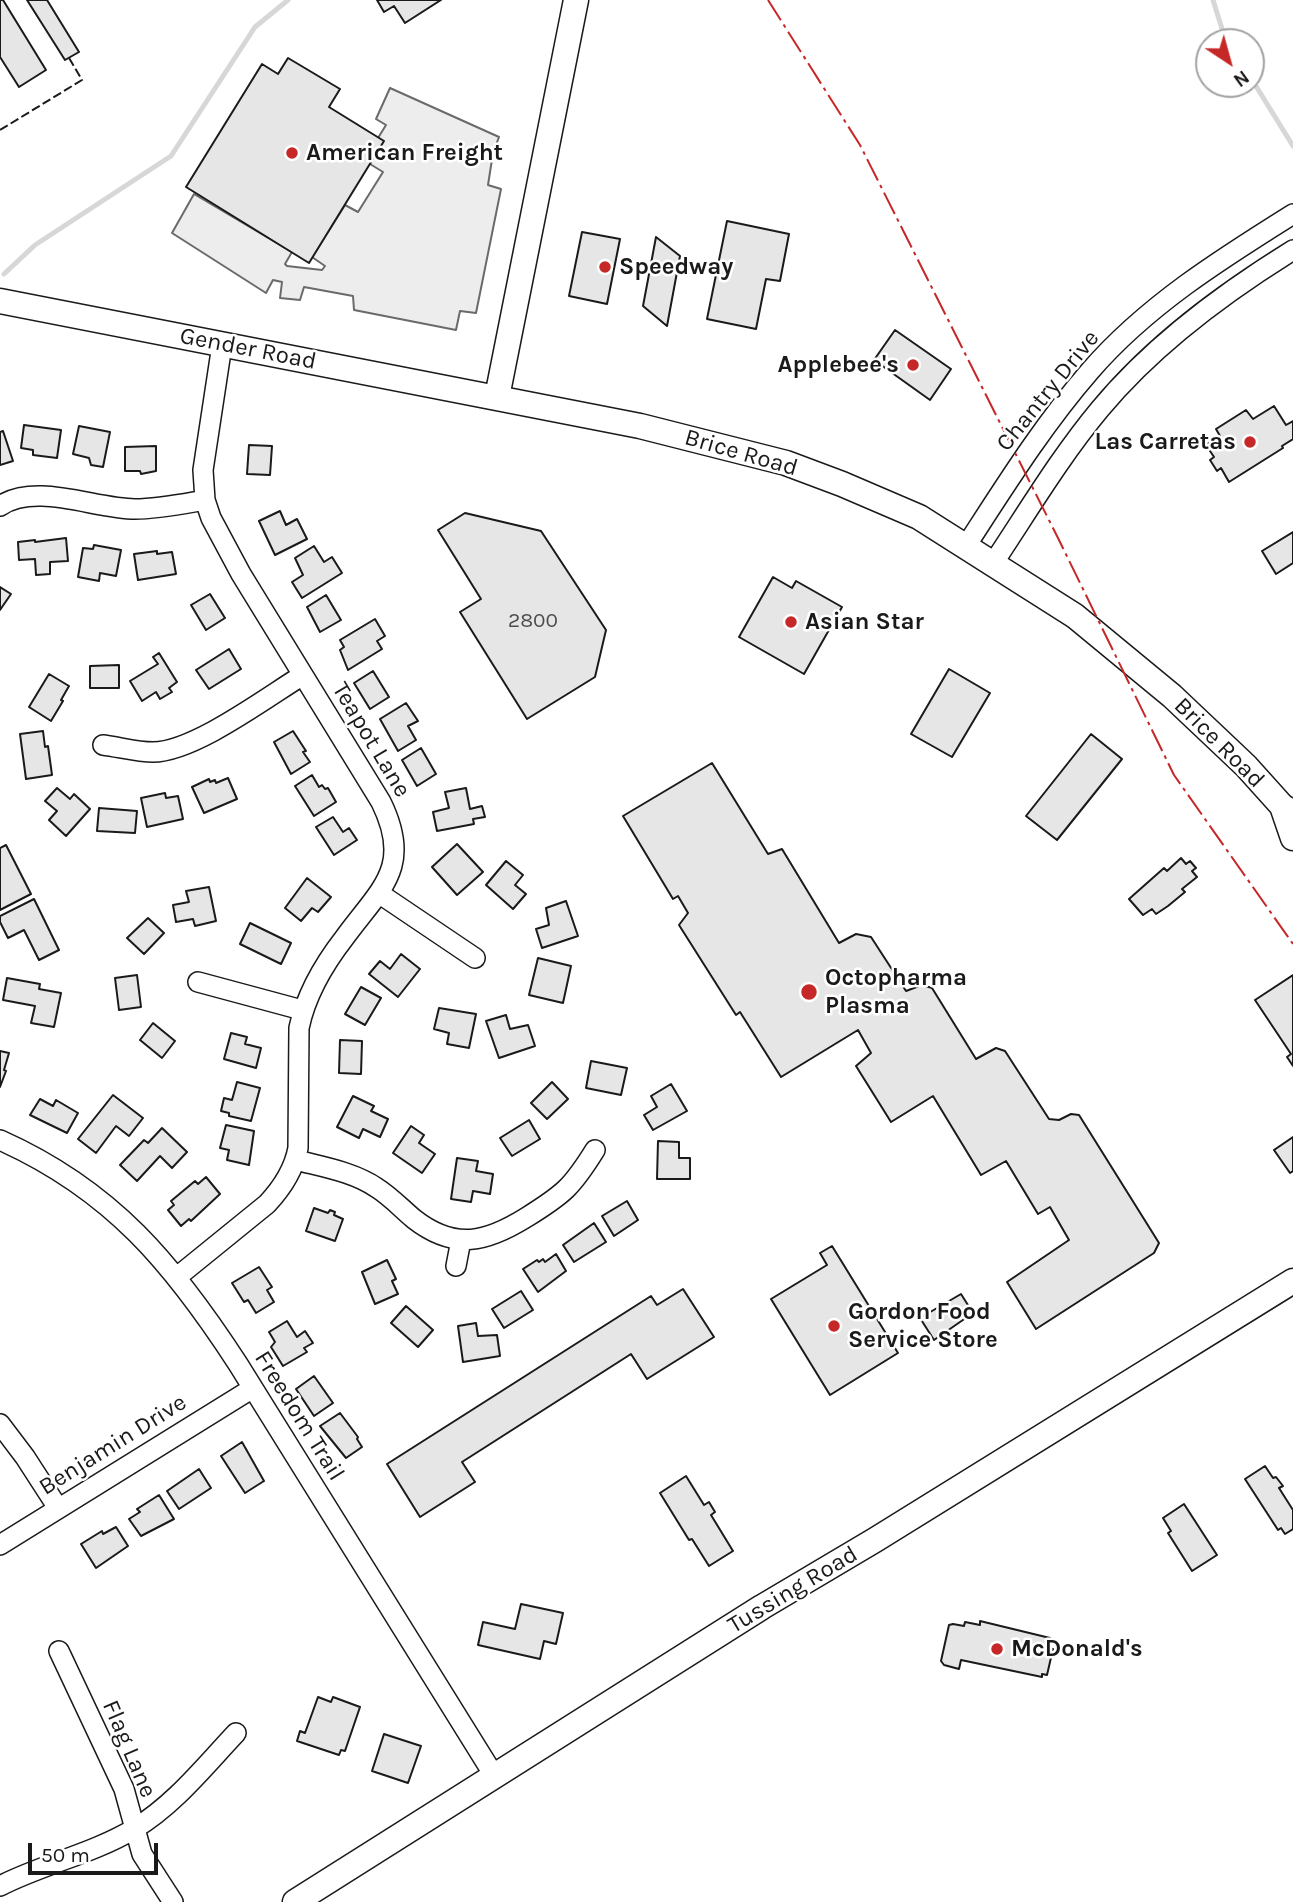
<!DOCTYPE html>
<html>
<head>
<meta charset="utf-8">
<style>
	body { margin:0 }
	#map { position:relative; width:1293px; height:1902px; overflow:hidden; background:#fff; font-family:Karla,sans-serif }
	canvas { display:block }
	.north { position:absolute; left:1195px; top:28px; width:70px; height:70px; box-sizing:border-box; background:#fff; border:2px solid #a3a3a3; border-radius:50%; rotate:144deg; font-size:19px; font-weight:700; line-height:28px; text-align:center; color:#1a1a1a }
	.north::after { content:''; display:block; margin:auto; width:24px; height:32px; background:#c62828; clip-path:polygon(50% 0,100% 100%,50% 72%,0 100%) }
	.scale { position:absolute; left:28px; top:1843px; width:130px; height:32px; box-sizing:border-box; border:4px solid #1a1a1a; border-top:0; padding-left:9px; font-size:21px; line-height:24px; white-space:nowrap; color:#1a1a1a; -webkit-text-stroke:5px #fff; paint-order:stroke }
</style>
</head>
<body>
<div id="map">
<canvas width="1293" height="1902"></canvas>
<div class="north">N</div>
<div class="scale">50 m</div>
</div>
<script>
const g = document.querySelector('canvas').getContext('2d');
g.lineJoin = 'round';
function fillPath(path, color) { g.fillStyle = color; g.fill(path, 'evenodd'); }
function strokePath(path, color, width, dash) { g.strokeStyle = color; g.lineWidth = width; g.lineCap = dash ? 'butt' : 'round'; g.setLineDash(dash || []); g.stroke(path); }
function write(font, color, halo, rows, align = 'center') {
  g.font = font + ' Karla,sans-serif'; g.lineWidth = 5; g.setLineDash([]); g.textBaseline = 'middle'; g.strokeStyle = halo; g.fillStyle = color; for (const [text, x, y, turn = 0] of rows) {
    g.save(); g.translate(x, y); g.rotate((+turn || 0) * Math.PI / 180); g.textAlign = isNaN(turn) ? turn : align; if (halo) g.strokeText(text, 0, 0); g.fillText(text, 0, 0); g.restore();
  }
}
const built = new Path2D(`
	M390 88 499 137 493 153 488 185 501 189 476 313 460 311 456 330 354 310 353 296 304 287 300 300 280 298 282 282 273 280 266 293 172 233 194 194 292 252 285 264 287 266 322 270 325 266 312 257 345 205 358 212 383 172 370 164 378 138 386 125 376 119Z`);
fillPath(built, '#ededed');
strokePath(built, '#6a6a6a', 2);
strokePath(new Path2D(`
	M1213 0 1223 32 1229 42
	M1251 78 1293 146
	M4 274 35 245 171 156 255 27 288 0`), '#d7d7d7', 5);
const building = new Path2D(`
	M0 0H3L46 70 19 87 0 57Z
	M27 0H47L79 52 65 60Z
	M377 0H441L405 23 394 6 384 12Z
	M288 58 340 89 329 107 384 141 309 263 186 187 262 64 278 74Z
	M727 221 789 234 780 281 766 279 756 329 707 319Z
	M582 232 620 239 607 304 569 296Z
	M656 237 680 256 667 326 643 306Z
	M895 330 951 369 930 400 874 360Z
	M1274 406 1286 425 1293 421V439L1282 446 1283 448 1229 482 1221 468 1217 471 1210 460 1214 457 1206 445 1220 436 1216 429 1246 410 1253 419Z
	M24 425 61 430 57 458 33 455V450L21 448Z
	M79 426 110 432 103 467 91 465 89 458 73 454Z
	M3 431 13 461 0 465V432Z
	M249 445 272 446 270 475 247 474Z
	M156 446V471L141 474 140 471H125V447Z
	M280 511 286 525 297 519 307 539 275 555 259 521Z
	M465 513 541 531 606 630 595 677 527 719 460 612 481 599 438 530Z
	M1293 532V563L1276 574 1262 551Z
	M66 538 68 561 50 562V574L36 575 35 559 19 560 18 542 35 540V542Z
	M94 545 121 550 116 576 100 573 99 581 78 577 83 548 93 549Z
	M314 546 324 562 332 557 342 573 302 598 292 582 303 575 295 558Z
	M157 551V554L172 552 176 574 138 580 134 554Z
	M773 577 792 588 796 581 842 607 804 674 739 637Z
	M0 587 11 594 0 610Z
	M210 594 225 618 206 630 191 605Z
	M326 595 341 620 320 632 307 607Z
	M375 619 385 636 377 641 382 649 348 670 340 650 344 647 340 640Z
	M229 649 241 669 209 689 196 670Z
	M159 653 177 682 169 688 172 692 160 699 156 692 142 701 130 681 158 664 153 657Z
	M119 665V688H90V666Z
	M949 669 990 693 952 757 911 734Z
	M373 671 389 697 370 709 354 683Z
	M49 674 69 686 61 700 63 701 51 721 29 707Z
	M406 703 418 721 408 726 416 740 398 751 380 719Z
	M43 731 45 747 48 746 52 775 26 779 20 734Z
	M293 731 306 751 303 752 310 762 291 774 274 742Z
	M1091 734 1122 759 1057 840 1026 816Z
	M421 748 436 774 417 786 402 760Z
	M712 763 768 854 782 849 839 943 856 934 871 937 906 991 922 985 932 988 976 1059 996 1048 1005 1051 1049 1119 1059 1120 1071 1114 1079 1115 1159 1243 1154 1253 1036 1329 1007 1282 1069 1240 1050 1207 1038 1214 1006 1161 981 1175 933 1096 891 1122 856 1066 871 1053 858 1030 781 1077 740 1012 736 1015 679 925 688 913 678 896 673 899 623 816Z
	M312 775 319 787 322 785 325 789 328 788 336 802 314 816 295 786Z
	M228 778 237 799 204 813 192 787 209 779 210 782 215 780 216 783Z
	M57 788 70 799 74 794 90 809 66 836 49 820 57 811 45 801Z
	M466 788 470 809 482 806 485 817 473 819 474 824 437 831 433 812 449 808 445 792Z
	M165 793 166 798 178 796 183 819 147 827 141 798Z
	M99 808 137 811 135 833 97 831Z
	M333 817 343 832 349 828 357 840 334 855 316 827Z
	M457 844 483 872 457 895 432 867Z
	M6 845 31 894 0 910V848Z
	M1181 858 1186 864 1190 861 1196 868 1192 871 1197 877 1182 889 1185 892 1168 906 1156 914 1152 909 1143 915 1129 899 1164 868 1167 871Z
	M506 861 523 875 515 885 526 894 513 909 486 885Z
	M307 878 331 897 318 912 312 908 301 921 285 908Z
	M209 887 216 921 195 926 193 919 176 922 173 905 189 902 186 891Z
	M34 899 59 950 39 960 24 930 8 938 0 922V916Z
	M566 901 578 936 542 948 536 929 549 925 546 908Z
	M148 918 164 933 144 954 127 938Z
	M250 923 291 943 281 964 240 944Z
	M401 954 420 969 398 997 369 974 380 961 390 969Z
	M538 958 571 966 563 1003 529 995Z
	M137 975 141 1007 119 1010 115 978Z
	M1293 975V1066L1287 1057 1291 1054 1255 1000Z
	M7 978 40 984 39 989 61 993 54 1027 31 1023 35 1006 3 1000Z
	M361 987 381 998 365 1025 345 1014Z
	M439 1008 476 1014 469 1048 447 1044 449 1033 434 1029Z
	M506 1015 510 1029 528 1025 535 1046 499 1058 486 1021Z
	M153 1023 175 1041 162 1058 140 1040Z
	M231 1033 247 1037 245 1044 261 1048 256 1068 224 1059Z
	M340 1040 362 1041 361 1074 339 1073Z
	M0 1051 9 1053 4 1070 6 1071 0 1087Z
	M591 1061 627 1068 621 1095 586 1088Z
	M237 1082 260 1088 251 1121 229 1116V1113L221 1111 224 1098 232 1100Z
	M552 1082 568 1099 547 1119 531 1103Z
	M671 1084 687 1111 653 1130 644 1115 657 1107 651 1096Z
	M113 1095 143 1118 129 1136 116 1126 96 1153 78 1139Z
	M353 1096 374 1106 371 1111 388 1119 380 1137 363 1129 359 1138 337 1127Z
	M40 1099 53 1106 56 1100 78 1113 67 1133 30 1115Z
	M529 1120 540 1139 512 1156 500 1138Z
	M226 1125 254 1131 249 1165 227 1160 229 1150 220 1148Z
	M411 1126 424 1135 419 1143 435 1154 422 1173 393 1153Z
	M162 1128 187 1152 172 1168 160 1156 137 1181 120 1165 144 1140 148 1143Z
	M1293 1137V1171L1290 1173 1274 1150Z
	M658 1141 679 1142V1158H690V1179H657Z
	M457 1158 478 1161 476 1171 493 1174 490 1194 473 1191 471 1202 451 1199Z
	M206 1177 220 1194 191 1221 189 1219 181 1226 168 1210 174 1205 171 1201 195 1181 198 1184Z
	M627 1201 638 1220 614 1236 602 1216Z
	M314 1208 328 1213 330 1210 335 1212 334 1215 343 1219 335 1241 306 1231Z
	M594 1223 606 1242 574 1262 563 1245Z
	M832 1246 898 1353 830 1395 771 1299 827 1265 820 1253Z
	M556 1254 566 1271 538 1292 523 1269 537 1260 539 1262 543 1259 545 1262Z
	M387 1260 396 1279 392 1281 398 1294 375 1304 362 1272Z
	M259 1267 272 1287 267 1290 274 1302 256 1313 248 1300 244 1302 232 1283Z
	M683 1289 714 1337 647 1379 631 1354 462 1462 475 1482 420 1517 387 1464 651 1296 657 1305Z
	M521 1291 533 1310 504 1328 492 1309Z
	M961 1294 973 1313 934 1340 920 1318Z
	M406 1306 433 1330 418 1347 391 1323Z
	M287 1321 297 1337 305 1331 313 1343 304 1348 307 1352 283 1366 271 1347 275 1342 269 1332Z
	M476 1323 478 1336 497 1335 500 1356 463 1362 458 1326Z
	M314 1376 333 1403 314 1416 296 1389Z
	M340 1413 358 1437 357 1439 362 1447 346 1458 320 1426Z
	M242 1442 264 1481 245 1493 221 1456Z
	M1265 1466 1273 1478 1276 1477 1283 1486 1279 1488 1293 1510V1529L1285 1534 1281 1528 1278 1530 1245 1479Z
	M199 1469 211 1488 179 1509 167 1491Z
	M686 1476 704 1505 709 1502 715 1512 711 1515 733 1551 709 1566 692 1539 689 1540 660 1493Z
	M159 1495 174 1519 141 1536 129 1519 140 1512 137 1509Z
	M1184 1504 1217 1555 1192 1571 1168 1533 1171 1531 1163 1518Z
	M116 1527 128 1546 96 1568 81 1544 102 1531 103 1534Z
	M521 1604 563 1613 556 1644 544 1641 540 1659 478 1645 483 1622 515 1629Z
	M980 1621 1050 1638 1048 1645 1046 1644 1045 1648 1053 1649 1047 1675 1042 1674V1677L961 1660 959 1669 944 1665 941 1661 949 1625 953 1624 964 1626 965 1622 980 1625Z
	M318 1697 331 1702 333 1697 360 1707 345 1751 341 1750 339 1755 297 1741 300 1731 305 1733Z
	M384 1734 421 1746 408 1783 372 1771Z`);
fillPath(building, '#e6e6e6');
strokePath(building, '#1a1a1a', 2);
const minor = new Path2D(`
	M0 506C36 482 95 509 135 509 158 509 182 504 205 500
	M966 546C1005 486 1043 425 1090 371 1146 306 1221 259 1293 214
	M994 562C1028 511 1060 457 1100 409 1153 345 1222 294 1293 250
	M103 745C119 747 137 752 153 752 194 752 267 697 303 675
	M380 894 475 958
	M198 982 302 1010
	M0 1140C112 1190 173 1264 238 1364L495 1777
	M296 1160C323 1167 354 1172 377 1188 390 1196 402 1209 414 1219 455 1251 487 1242 527 1217 564 1194 572 1187 595 1150
	M456 1266 461 1240
	M177 1277 267 1204C282 1188 294 1170 298 1148L299 1028C306 994 324 964 345 937 381 888 413 867 381 802L241 574 211 518 205 500 203 470 222 345
	M0 1424 25 1457 58 1508
	M0 1545 253 1388
	M59 1651 124 1789 142 1854 173 1902
	M0 1886C43 1864 92 1854 134 1829 174 1805 204 1767 236 1733`);
const major = new Path2D(`
	M0 301 640 426 786 463 842 484 919 517 1075 616 1172 696 1246 766 1282 806 1293 813
	M497 397 576 0
	M1282 806 1293 838
	M295 1902 762 1607 875 1540 1293 1281`);
strokePath(minor, '#1a1a1a', 22);
strokePath(major, '#1a1a1a', 27);
strokePath(minor, '#fff', 19);
strokePath(major, '#fff', 24);
strokePath(new Path2D(`
	M0 130 82 80 69 58`), '#1a1a1a', 2, [9, 3.5]);
strokePath(new Path2D(`
	M768 0 860 145 1058 538 1174 775 1293 944`), '#c62828', 2, [24, 5, 3.5, 5]);
for (const [x, y, r, color] of [
	[292,153,7,"#c62828"],
	[605,267,7,"#c62828"],
	[913,365,7,"#c62828"],
	[1250,442,7,"#c62828"],
	[791,622,7,"#c62828"],
	[809,992,9,"#c62828"],
	[834,1326,7,"#c62828"],
	[997,1649,7,"#c62828"]
]) { const dot = new Path2D(); dot.arc(x, y, r, 0, 2 * Math.PI); g.fillStyle = color; g.fill(dot); strokePath(dot, '#fff', 2.5); }
write('21px', '#4d4d4d', null, [
	["2800",533,621]
]);
write('bold 24px', '#1a1a1a', '#fff', [
	["American Freight",306,153],
	["Speedway",619,267],
	["Applebee's",899,365,"right"],
	["Las Carretas",1236,442,"right"],
	["Asian Star",805,622],
	["Octopharma",825,978],
	["Plasma",825,1006],
	["Gordon Food",848,1312],
	["Service Store",848,1340],
	["McDonald's",1011,1649]
], 'left');
write('24px', '#1a1a1a', '#fff', [
	["Gender Road",248,349,11],
	["Chantry Drive",1048,391,-51],
	["Brice Road",741,453,16],
	["Teapot Lane",371,740,59],
	["Brice Road",1219,743,45],
	["Freedom Trail",299,1416,58],
	["Benjamin Drive",113,1445,-32],
	["Tussing Road",793,1590,-31],
	["Flag Lane",129,1749,67]
]);
</script>
</body>
</html>
